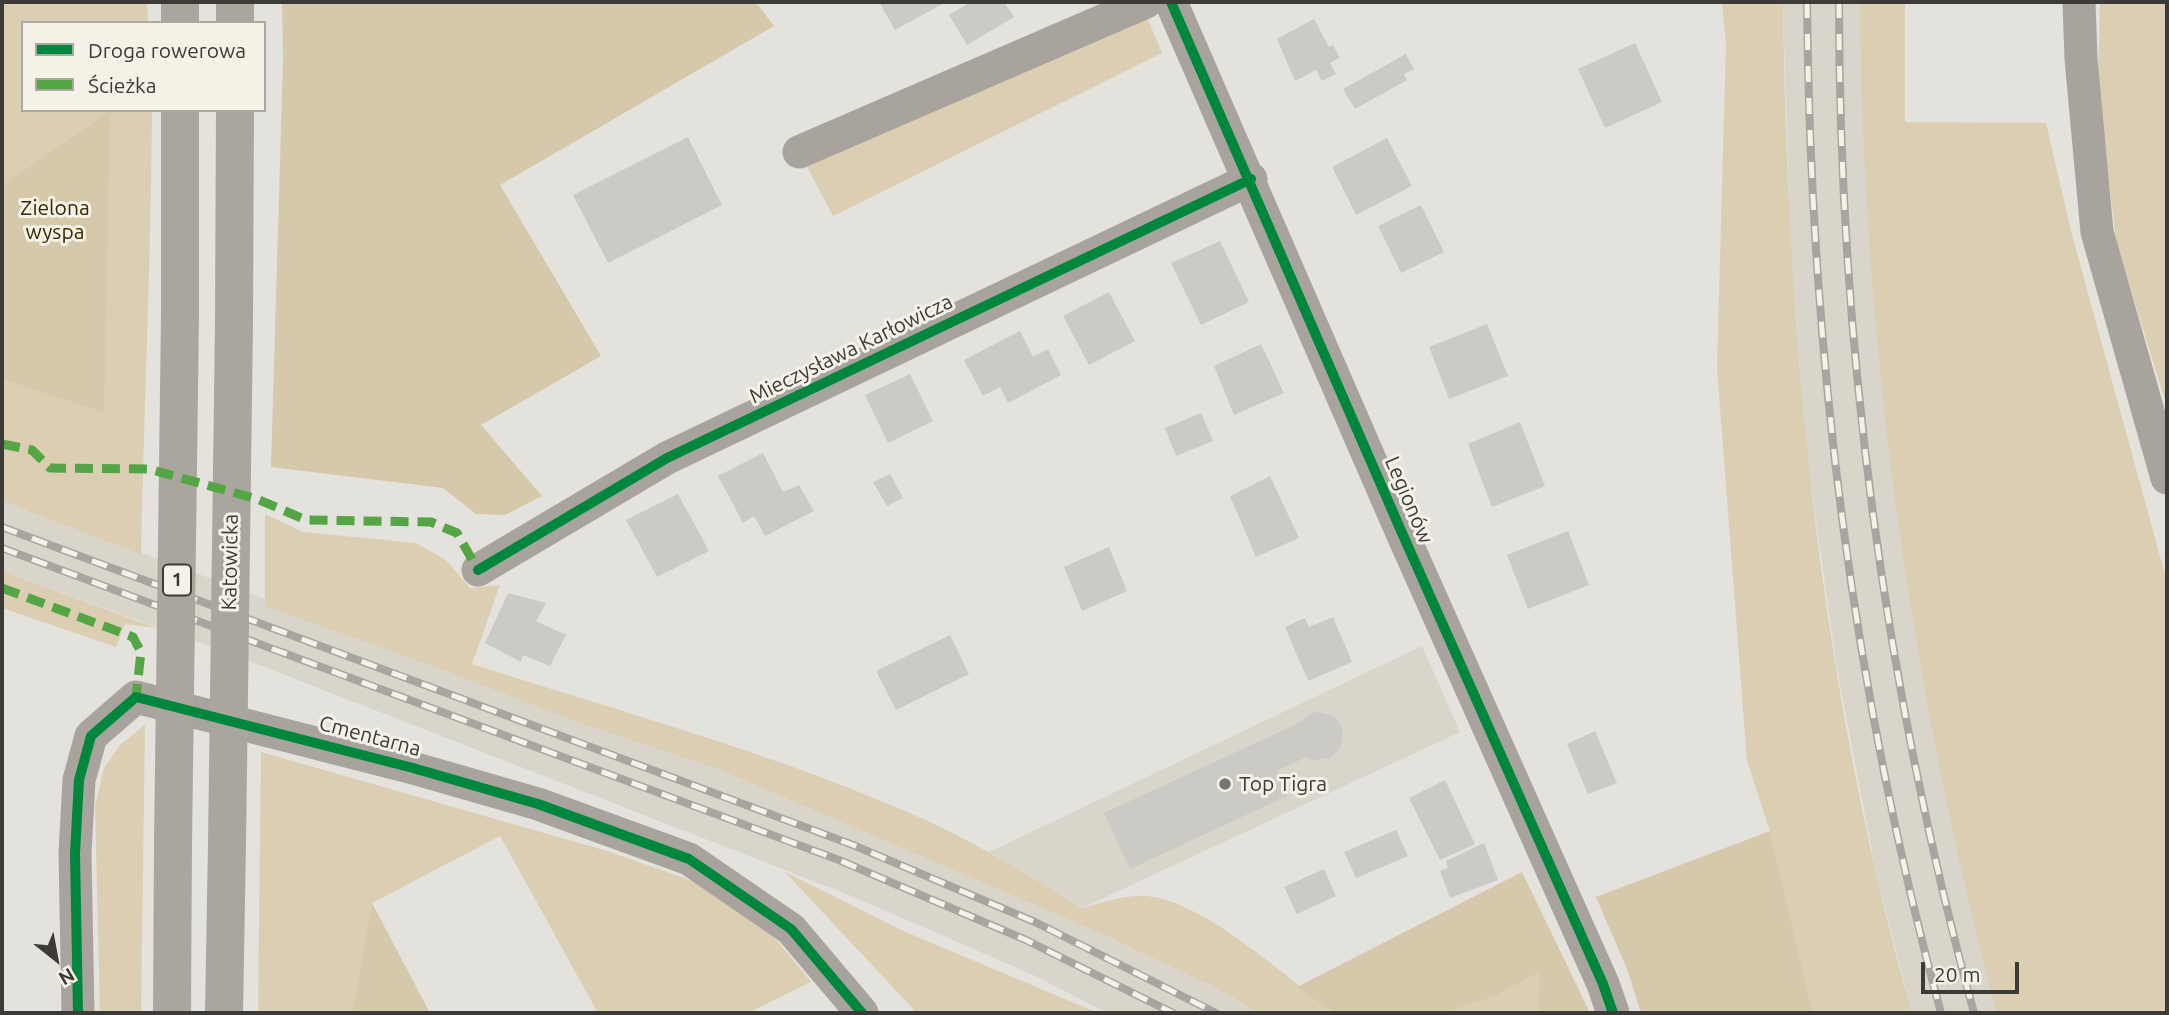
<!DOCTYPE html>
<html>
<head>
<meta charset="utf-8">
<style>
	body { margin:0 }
	#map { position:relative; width:2169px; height:1015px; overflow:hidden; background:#e4e2dc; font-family:Ubuntu,sans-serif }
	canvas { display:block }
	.frame { position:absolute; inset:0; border:4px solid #3c3b37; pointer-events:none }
	.legend { position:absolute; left:21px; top:21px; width:245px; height:91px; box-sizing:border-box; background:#f5f1e6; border:2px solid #aba8a0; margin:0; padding:9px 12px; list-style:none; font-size:21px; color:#3c3b37 }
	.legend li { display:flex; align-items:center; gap:14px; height:35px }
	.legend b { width:35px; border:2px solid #aba8a0 }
	.north { position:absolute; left:21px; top:924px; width:70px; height:70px; -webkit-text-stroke:5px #f5f1e6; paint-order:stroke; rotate:149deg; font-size:19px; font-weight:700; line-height:28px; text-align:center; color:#3c3b37 }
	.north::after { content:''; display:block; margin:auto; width:24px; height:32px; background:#3c3b37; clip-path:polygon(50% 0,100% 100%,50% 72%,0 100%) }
	.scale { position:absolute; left:1921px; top:962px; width:98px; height:32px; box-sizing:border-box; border:4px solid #3c3b37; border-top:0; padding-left:9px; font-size:21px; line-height:24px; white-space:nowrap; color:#3c3b37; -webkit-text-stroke:5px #f5f1e6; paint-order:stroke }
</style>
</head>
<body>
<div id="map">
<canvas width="2169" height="1015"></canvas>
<div class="frame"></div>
<ul class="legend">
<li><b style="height:9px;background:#00873e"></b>Droga rowerowa</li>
<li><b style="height:9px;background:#54a645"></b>Ścieżka</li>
</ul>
<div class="north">N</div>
<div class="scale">20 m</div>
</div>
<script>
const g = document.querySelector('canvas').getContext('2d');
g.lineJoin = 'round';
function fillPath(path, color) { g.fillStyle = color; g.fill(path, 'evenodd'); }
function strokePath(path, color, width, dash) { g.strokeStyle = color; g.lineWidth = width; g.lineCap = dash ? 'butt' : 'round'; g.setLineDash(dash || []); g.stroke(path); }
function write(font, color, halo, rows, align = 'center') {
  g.font = font + ' Ubuntu,sans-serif'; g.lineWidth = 6; g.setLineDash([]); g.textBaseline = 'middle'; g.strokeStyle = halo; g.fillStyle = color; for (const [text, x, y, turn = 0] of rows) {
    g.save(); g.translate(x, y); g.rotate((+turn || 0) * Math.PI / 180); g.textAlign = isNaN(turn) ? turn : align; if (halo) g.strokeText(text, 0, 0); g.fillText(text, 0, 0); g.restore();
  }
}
fillPath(new Path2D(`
	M1783 2H1860L1864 138 1879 344 1904 556 1939 754 1997 1013H1912L1877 877 1837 669 1807 456 1790 246Z
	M2 501 783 791 1176 966 1262 1013H1108L1033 975 854 897 244 659 2 571Z
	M1422 646 1460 732 1082 908 989 852Z`), '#dad5ca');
fillPath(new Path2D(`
	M2 2H147L148 23H23V110H152C151 258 144 406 141 554L2 501Z
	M1722 2H1783C1787 342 1819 684 1912 1013H1813L1770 831 1747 761 1717 368 1726 44Z
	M1860 2H1905V122L2046 123 2071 231 2167 582V1013H1997C1910 685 1863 342 1860 2Z
	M2100 2H2167V407L2116 241 2098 84Z
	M1146 15 1162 53 833 216 805 163Z
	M265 514 303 532 416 543 446 560 470 588 500 585 472 664C627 714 786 756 934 824 985 848 1034 879 1082 908 1099 904 1117 897 1135 896 1196 891 1286 979 1335 1013H1260L1213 986 1105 935 716 768 575 721 433 666 265 606Z
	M2 571 156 628 125 624 116 647 2 608Z
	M145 725 141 1013H100L95 806 104 768 120 745Z
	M261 752 607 851 710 887 770 932 811 982 748 1013H598L500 836 372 903 352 1013H258Z
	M785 872 901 930 1098 1013H917Z
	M1539 971 1538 1013H1443L1493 997Z`), '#dbceb2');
fillPath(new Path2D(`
	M282 2H756L774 26 500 185 601 356 481 425 542 496 505 515 476 514 443 488 271 467 283 60Z
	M110 111 104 412 2 379V186Z
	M1770 831 1813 1013H1641L1627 969 1596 897Z
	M1522 872 1590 1013H1538L1539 972 1493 997 1443 1013H1335L1297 987Z
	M372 903 430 1013H352Z`), '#d6c8aa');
fillPath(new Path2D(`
	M879 2H946L895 30Z
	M971 2H1004L1014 17 967 45 949 15Z
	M1314 19 1329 47 1333 45 1340 58 1330 63 1336 74 1322 81 1316 70 1295 81 1277 39Z
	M1635 43 1662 102 1605 128 1578 69Z
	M1406 54 1414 69 1404 74 1407 80 1355 109 1343 89Z
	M688 137 722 205 608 263 573 195Z
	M1387 138 1412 186 1356 215 1332 167Z
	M1421 205 1444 252 1401 273 1378 226Z
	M1220 241 1249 302 1201 325 1171 263Z
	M1109 292 1135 341 1089 365 1063 316Z
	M1487 324 1508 376 1449 399 1429 347Z
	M1020 331 1033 357 1048 349 1061 375 1008 403 1000 387 983 396 964 360Z
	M1261 344 1284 393 1234 415 1214 366Z
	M910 374 933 421 888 443 865 395Z
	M1201 413 1213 441 1176 456 1165 428Z
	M1520 422 1545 486 1492 507 1468 444Z
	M763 453 783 492 799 485 814 511 765 536 754 516 743 523 718 476Z
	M890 474 903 498 887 506 873 482Z
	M1270 476 1299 538 1256 557 1230 496Z
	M678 494 709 551 657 577 626 520Z
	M1568 531 1589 585 1528 609 1507 555Z
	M1109 547 1127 591 1082 611 1064 567Z
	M508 593 546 603 536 621 566 635 550 666 523 655 521 662 485 643Z
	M1333 617 1352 662 1308 681 1285 627 1305 618 1309 627Z
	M950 635 969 674 896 710 876 671Z
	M1320 712 1335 717 1340 724 1343 731 1341 747 1330 758 1314 760 1306 757 1277 771 1287 796 1130 869 1104 813 1299 723 1312 713Z
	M1595 731 1617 783 1588 794 1567 744Z
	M1445 780 1475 844 1440 860 1409 798Z
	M1396 830 1408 856 1356 878 1344 852Z
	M1484 843 1498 880 1450 898 1440 871 1448 868 1446 861Z
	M1324 869 1336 896 1297 914 1284 887Z`), '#cbcac5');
strokePath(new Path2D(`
	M1171 2 1402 533 1603 984 1613 1013
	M2079 2 2081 59 2097 232 2167 478
	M799 152 1146 2
	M478 570 667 458 1251 179
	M78 1013 75 853 79 780 91 736 136 697 413 768 538 804 689 859 791 929 862 1013`), '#a8a49d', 33);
strokePath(new Path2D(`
	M180 2V23
	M235 23V2
	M180 110V315
	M234 322 235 110
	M172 1013 173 844
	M224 1013 227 843`), '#a9a69e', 38);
const rail = new Path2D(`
	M1807 2C1810 342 1851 684 1941 1013
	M1839 2C1839 342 1884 685 1974 1013
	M2 527 853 845 1035 922 1216 1013
	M2 548 839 860 1026 940 1173 1013`);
strokePath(rail, '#a8a5a0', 8);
strokePath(rail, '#f5f1e6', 5, [16]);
strokePath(new Path2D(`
	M227 843 234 322
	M173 844 180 315`), '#a9a69e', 38);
strokePath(new Path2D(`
	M2 444 32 450 50 468 149 469 257 499 306 520 431 522 457 533 478 570
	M2 588 133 637 141 652 136 697`), '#54a645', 9, [18, 9]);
strokePath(new Path2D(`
	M1171 2 1402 533 1603 984 1613 1013
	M478 570 667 458 1251 179
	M78 1013 75 853 79 780 91 736 136 697 413 768 538 804 689 859 791 929 862 1013`), '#00873e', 10);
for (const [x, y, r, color] of [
	[1225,784,7,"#777571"]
]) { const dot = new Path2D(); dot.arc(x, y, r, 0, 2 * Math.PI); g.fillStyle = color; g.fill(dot); strokePath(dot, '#f5f1e6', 2.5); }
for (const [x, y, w] of [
	[177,580,28]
]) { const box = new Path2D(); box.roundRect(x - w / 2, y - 15.5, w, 31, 5); g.fillStyle = '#f5f1e6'; g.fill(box); strokePath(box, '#3c3b37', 2); }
write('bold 19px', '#3c3b37', null, [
	["1",177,580]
]);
write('21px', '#372600', '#f5f1e6', [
	["Zielona",55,208],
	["wyspa",55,232]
]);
write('21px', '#3c3b37', '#f5f1e6', [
	["Mieczysława Karłowicza",851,349,-26],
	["Legionów",1409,500,67],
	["Katowicka",230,562,-89],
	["Cmentarna",370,736,15]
]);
write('21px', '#3c3b37', '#f5f1e6', [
	["Top Tigra",1239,784]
], 'left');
</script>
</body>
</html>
